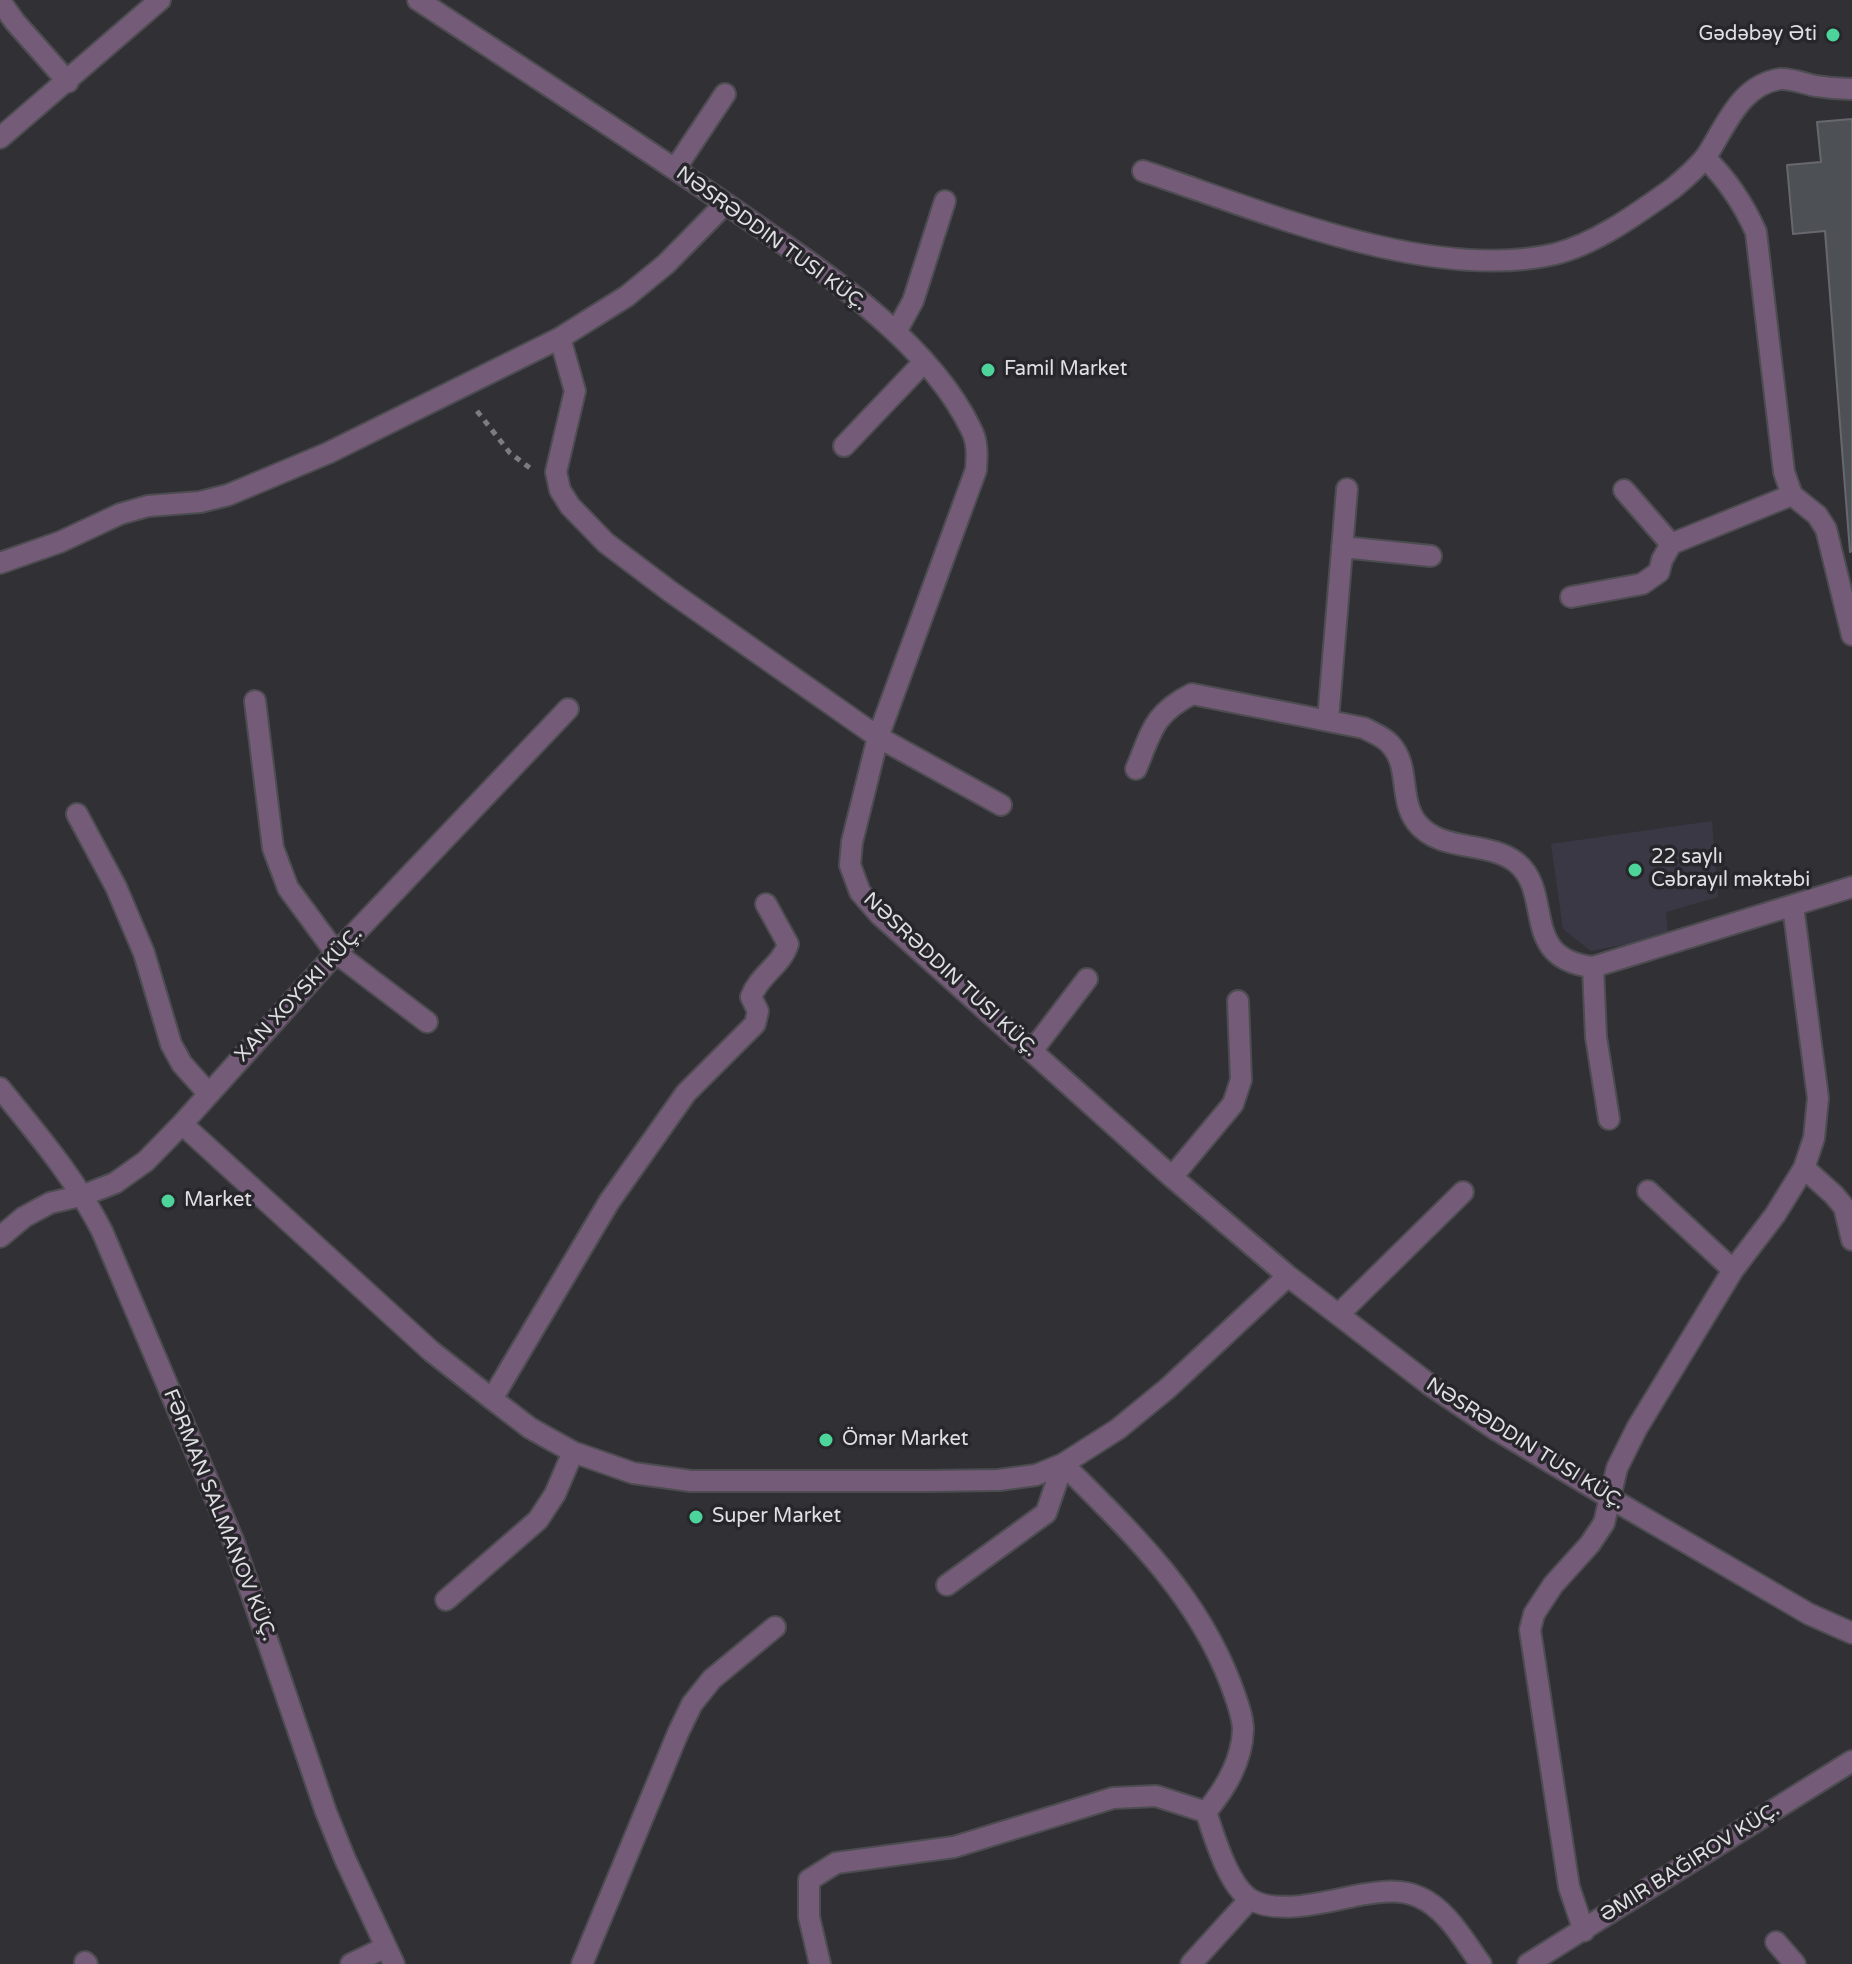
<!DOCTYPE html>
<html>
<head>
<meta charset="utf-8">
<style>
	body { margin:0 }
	canvas { display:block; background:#313035 }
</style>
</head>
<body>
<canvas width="1852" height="1964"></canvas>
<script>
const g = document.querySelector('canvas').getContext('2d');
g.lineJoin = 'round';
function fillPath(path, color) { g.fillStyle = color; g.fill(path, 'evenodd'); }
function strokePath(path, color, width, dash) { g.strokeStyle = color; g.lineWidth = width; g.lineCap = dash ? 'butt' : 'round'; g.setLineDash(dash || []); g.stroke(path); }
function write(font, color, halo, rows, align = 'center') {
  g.font = font + ' "Varela Round",sans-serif'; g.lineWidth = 7; g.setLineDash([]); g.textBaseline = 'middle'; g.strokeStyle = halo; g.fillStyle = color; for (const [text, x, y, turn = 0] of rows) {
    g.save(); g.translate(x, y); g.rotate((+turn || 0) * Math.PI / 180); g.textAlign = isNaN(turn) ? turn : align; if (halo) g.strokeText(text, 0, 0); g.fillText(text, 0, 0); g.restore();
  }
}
fillPath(new Path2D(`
	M1712 821 1718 897 1666 912 1668 936 1591 951 1563 929 1551 844Z`), '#3a3844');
const building = new Path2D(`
	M1852 119V551L1850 552 1825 231 1793 234 1787 165 1821 162 1817 122Z`);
fillPath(building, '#4d5055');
strokePath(building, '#66686e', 2);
const minor = new Path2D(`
	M418 0C523 69 629 137 732 208 813 265 927 337 971 429 978 442 977 456 976 470L878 737 852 842 850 865 860 892 879 914 1172 1177 1288 1276 1430 1385 1495 1429 1610 1498 1809 1614 1852 1633
	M0 1 15 22 68 82
	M0 138 160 0
	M1705 158C1728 180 1743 203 1756 232L1784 472 1792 495 1817 515 1826 529 1852 635
	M675 169 725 94
	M1143 171C1263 211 1429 283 1555 254 1596 244 1638 213 1672 189 1683 180 1698 167 1707 155 1726 126 1740 85 1780 79 1791 78 1805 84 1816 86 1828 88 1840 89 1852 89
	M896 332 913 301 945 201
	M560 338 575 391 556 472 560 490 570 506 606 543 671 592 878 737 1001 805
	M844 446 924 362
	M1624 490 1671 544
	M1342 547 1431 556
	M0 563 60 542 120 514 148 506 200 502 228 495 328 453 560 338 627 296 666 264 725 204
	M1571 597 1642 584 1659 572 1662 560 1671 544 1792 495
	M255 701 273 848 288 888 336 953 427 1022
	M1328 720 1347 489
	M1136 769C1152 731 1153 714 1192 694L1364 728C1373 733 1384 737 1390 744 1411 766 1398 799 1417 823 1441 853 1489 840 1517 863 1554 894 1519 959 1593 967L1852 887
	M77 814 116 887 144 953 171 1044 182 1064 208 1093
	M1593 967 1596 1037 1609 1119
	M1032 1051 1087 979
	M0 1088C38 1135 75 1178 102 1231L233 1540 326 1812 345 1859 394 1964
	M182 1124 431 1351 492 1399 530 1428 573 1452 633 1473 691 1481H928L999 1480 1036 1475 1063 1464 1118 1429 1168 1388 1288 1276
	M1804 1168 1834 1195 1844 1207 1852 1240
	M1172 1177 1233 1104 1241 1080 1238 1001
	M1648 1191 1733 1270
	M0 1237 24 1217 50 1203 84 1195 115 1183 146 1161 182 1124 336 953 568 709
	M1340 1313 1463 1192
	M492 1399 609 1202 686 1093 755 1024 758 1011 751 997C759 975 782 965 788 944L766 904
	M947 1585 1046 1513 1063 1464C1130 1531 1195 1592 1230 1682 1235 1696 1243 1715 1243 1730 1242 1762 1225 1789 1206 1812 1214 1836 1228 1885 1250 1899 1277 1916 1330 1901 1359 1895 1378 1892 1400 1888 1419 1897 1447 1909 1464 1941 1481 1964
	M446 1600 538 1520 555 1494 573 1452
	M1584 1931 1569 1887 1530 1630 1534 1614 1553 1585 1590 1544 1604 1523 1617 1468 1637 1428 1733 1270 1775 1215 1804 1168 1814 1138 1818 1098 1793 906
	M1776 1942 1795 1964
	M85 1962 87 1964
	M351 1964 386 1947
	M582 1964 678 1733 692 1704 712 1679 775 1627
	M820 1964 809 1917V1880L836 1863 954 1847 1113 1798 1156 1796 1206 1812
	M1191 1964 1250 1899`);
const tertiary = new Path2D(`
	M1528 1964 1852 1761`);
strokePath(minor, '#4d4c51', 24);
strokePath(tertiary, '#4d4c51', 24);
strokePath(new Path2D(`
	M477 411 510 453 530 468`), '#7d7c80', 5, [6, 6]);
strokePath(minor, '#745c78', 20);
strokePath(tertiary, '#745c78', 20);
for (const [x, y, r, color] of [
	[1833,35,8,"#4cd49b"],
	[988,370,8,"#4cd49b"],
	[1635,870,8,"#4cd49b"],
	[168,1201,8,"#4cd49b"],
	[826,1440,8,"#4cd49b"],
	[696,1517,8,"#4cd49b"]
]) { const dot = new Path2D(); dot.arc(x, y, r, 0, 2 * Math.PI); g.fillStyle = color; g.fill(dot); strokePath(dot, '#27262b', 3); }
write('20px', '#e0dfe3', '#27262b', [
	["Gədəbəy Əti",1817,35,"right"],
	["Famil Market",1004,370],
	["22 saylı",1651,858],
	["Cəbrayıl məktəbi",1651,881],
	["Market",184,1201],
	["Ömər Market",842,1440],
	["Super Market",712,1517]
], 'left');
write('20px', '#e0dfe3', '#27262b', [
	["NƏSRƏDDIN TUSI KÜÇ.",771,239,36],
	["NƏSRƏDDIN TUSI KÜÇ.",950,975,43],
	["XAN XOYSKI KÜÇ.",299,995,-47],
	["NƏSRƏDDIN TUSI KÜÇ.",1525,1444,32],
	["FƏRMAN SALMANOV KÜÇ.",219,1515,68],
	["ƏMIR BAĞIROV KÜÇ.",1690,1863,-32]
]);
</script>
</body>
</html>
